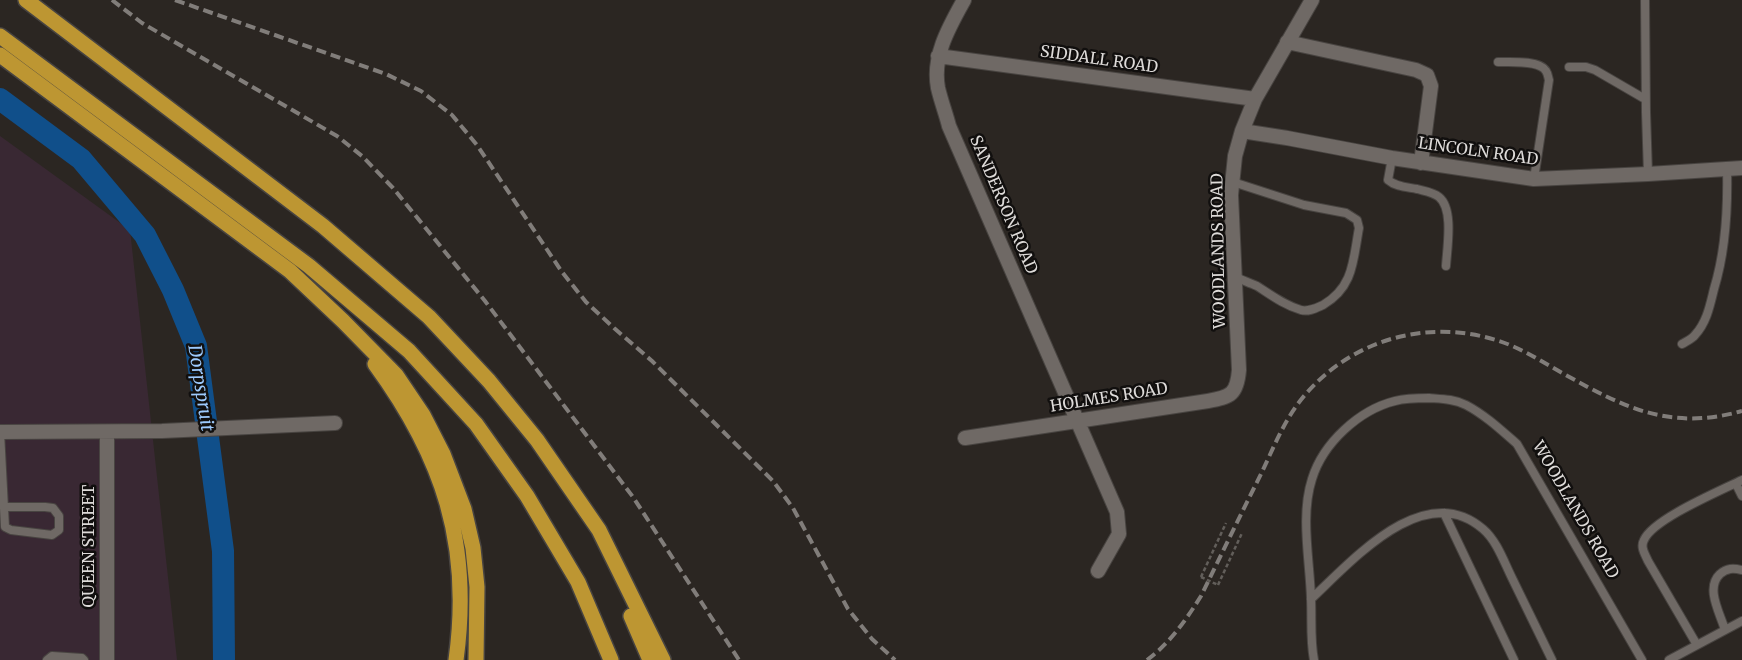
<!DOCTYPE html>
<html>
<head>
<meta charset="utf-8">
<style>
	body { margin:0 }
	canvas { display:block; background:#2b2622 }
</style>
</head>
<body>
<canvas width="1742" height="660"></canvas>
<script>
const g = document.querySelector('canvas').getContext('2d');
g.lineJoin = 'round';
function fillPath(path, color) { g.fillStyle = color; g.fill(path, 'evenodd'); }
function strokePath(path, color, width, dash) { g.strokeStyle = color; g.lineWidth = width; g.lineCap = dash ? 'butt' : 'round'; g.setLineDash(dash || []); g.stroke(path); }
function write(font, color, halo, rows, align = 'center') {
  g.font = font + ' Merriweather,serif'; g.lineWidth = 5; g.setLineDash([]); g.textBaseline = 'middle'; g.strokeStyle = halo; g.fillStyle = color; for (const [text, x, y, turn = 0] of rows) {
    g.save(); g.translate(x, y); g.rotate((+turn || 0) * Math.PI / 180); g.textAlign = isNaN(turn) ? turn : align; if (halo) g.strokeText(text, 0, 0); g.fillText(text, 0, 0); g.restore();
  }
}
fillPath(new Path2D(`
	M0 136 130 230 177 660H0Z`), '#392833');
strokePath(new Path2D(`
	M0 99 81 159 145 235 173 290 196 346 223 551 224 660`), '#104f8a', 22);
const service = new Path2D(`
	M1645 0 1646 112 1648 174
	M1498 62C1510 62 1540 60 1546 71 1548 74 1548 77 1549 80L1534 179
	M1569 67H1586L1595 70 1645 99
	M1392 158 1388 180C1396 187 1407 187 1417 189 1424 191 1433 192 1439 197 1454 209 1447 248 1446 266
	M1233 182 1304 205 1346 213 1357 220 1359 228C1353 260 1354 287 1323 305 1316 308 1309 312 1301 310 1284 305 1271 295 1257 286 1250 283 1242 280 1235 277
	M1682 344C1687 341 1692 339 1695 335 1707 322 1710 305 1714 289 1726 250 1728 210 1727 169
	M0 432 5 527 11 530 52 535 59 530V516L53 508 45 507H4
	M1736 484 1742 496
	M1444 513 1514 660
	M1311 599C1352 561 1424 478 1483 529 1497 541 1504 562 1512 578 1525 605 1539 633 1552 660
	M1725 630C1720 613 1705 588 1720 574 1727 568 1733 568 1742 570
	M1697 645 1648 561C1645 554 1640 547 1644 540 1653 519 1720 491 1742 480
	M47 660 52 656 82 658 84 660
	M1314 660C1310 640 1312 619 1311 599 1310 561 1300 516 1312 479 1323 443 1359 410 1395 401 1406 398 1418 398 1429 398 1442 399 1454 399 1466 405 1485 415 1501 430 1517 444L1642 660
	M1669 660 1742 621`);
const minor = new Path2D(`
	M964 0C949 27 932 56 938 88 941 101 946 114 949 126L1117 512 1119 534 1098 571
	M1287 42 1416 70 1427 75 1431 86 1421 163
	M938 56 1255 99
	M1242 131 1287 138 1392 158 1534 179 1648 174 1742 168
	M0 432 162 431 335 423
	M107 432V660
	M965 438 1208 401C1231 397 1237 394 1239 370L1231 195 1235 156 1242 131 1255 99 1312 0`);
const motorway = new Path2D(`
	M26 0 323 226 429 317 489 381 537 440 599 530 663 660
	M0 36 309 266 409 351 476 424 527 496 578 582 611 660
	M0 55 290 271 343 321 396 375 423 415 443 454 464 509 473 548 477 587 476 660
	M375 364C443 457 472 544 456 660
	M631 616 650 660`);
strokePath(service, '#484441', 10);
strokePath(minor, '#484441', 16);
strokePath(motorway, '#484441', 18);
strokePath(new Path2D(`
	M1201 577 1226 523
	M1218 585 1242 533`), '#625e5a', 2.5, [4, 2.5]);
strokePath(service, '#6f6965', 8);
strokePath(minor, '#6f6965', 14);
strokePath(motorway, '#bd9632', 15);
strokePath(new Path2D(`
	M112 0 142 23 337 136 362 156 393 188 485 301 633 497 739 660
	M175 0 386 74 421 91 452 115 477 145 562 272 586 302 614 328 652 361 773 481 793 508 848 609 872 639 895 660
	M1147 660C1170 643 1186 620 1201 596 1221 555 1241 514 1261 474 1273 449 1283 423 1300 401 1347 341 1424 318 1496 340 1520 347 1542 362 1564 374 1625 408 1670 431 1742 411`), '#817d7a', 4, [10, 5]);
strokePath(new Path2D(`
	M1201 577 1218 585`), '#625e5a', 2.5, [4, 2.5]);
write('16px', '#dedbd9', '#110f0e', [
	["SIDDALL ROAD",1099,60,8],
	["LINCOLN ROAD",1478,152,8],
	["SANDERSON ROAD",1003,205,67],
	["WOODLANDS ROAD",1219,251,-91],
	["HOLMES ROAD",1109,398,-9],
	["WOODLANDS ROAD",1575,510,60],
	["QUEEN STREET",89,546,-90]
]);
write('italic 18px', '#9dcafd', '#110f0e', [
	["Dorpspruit",200,388,81]
]);
</script>
</body>
</html>
